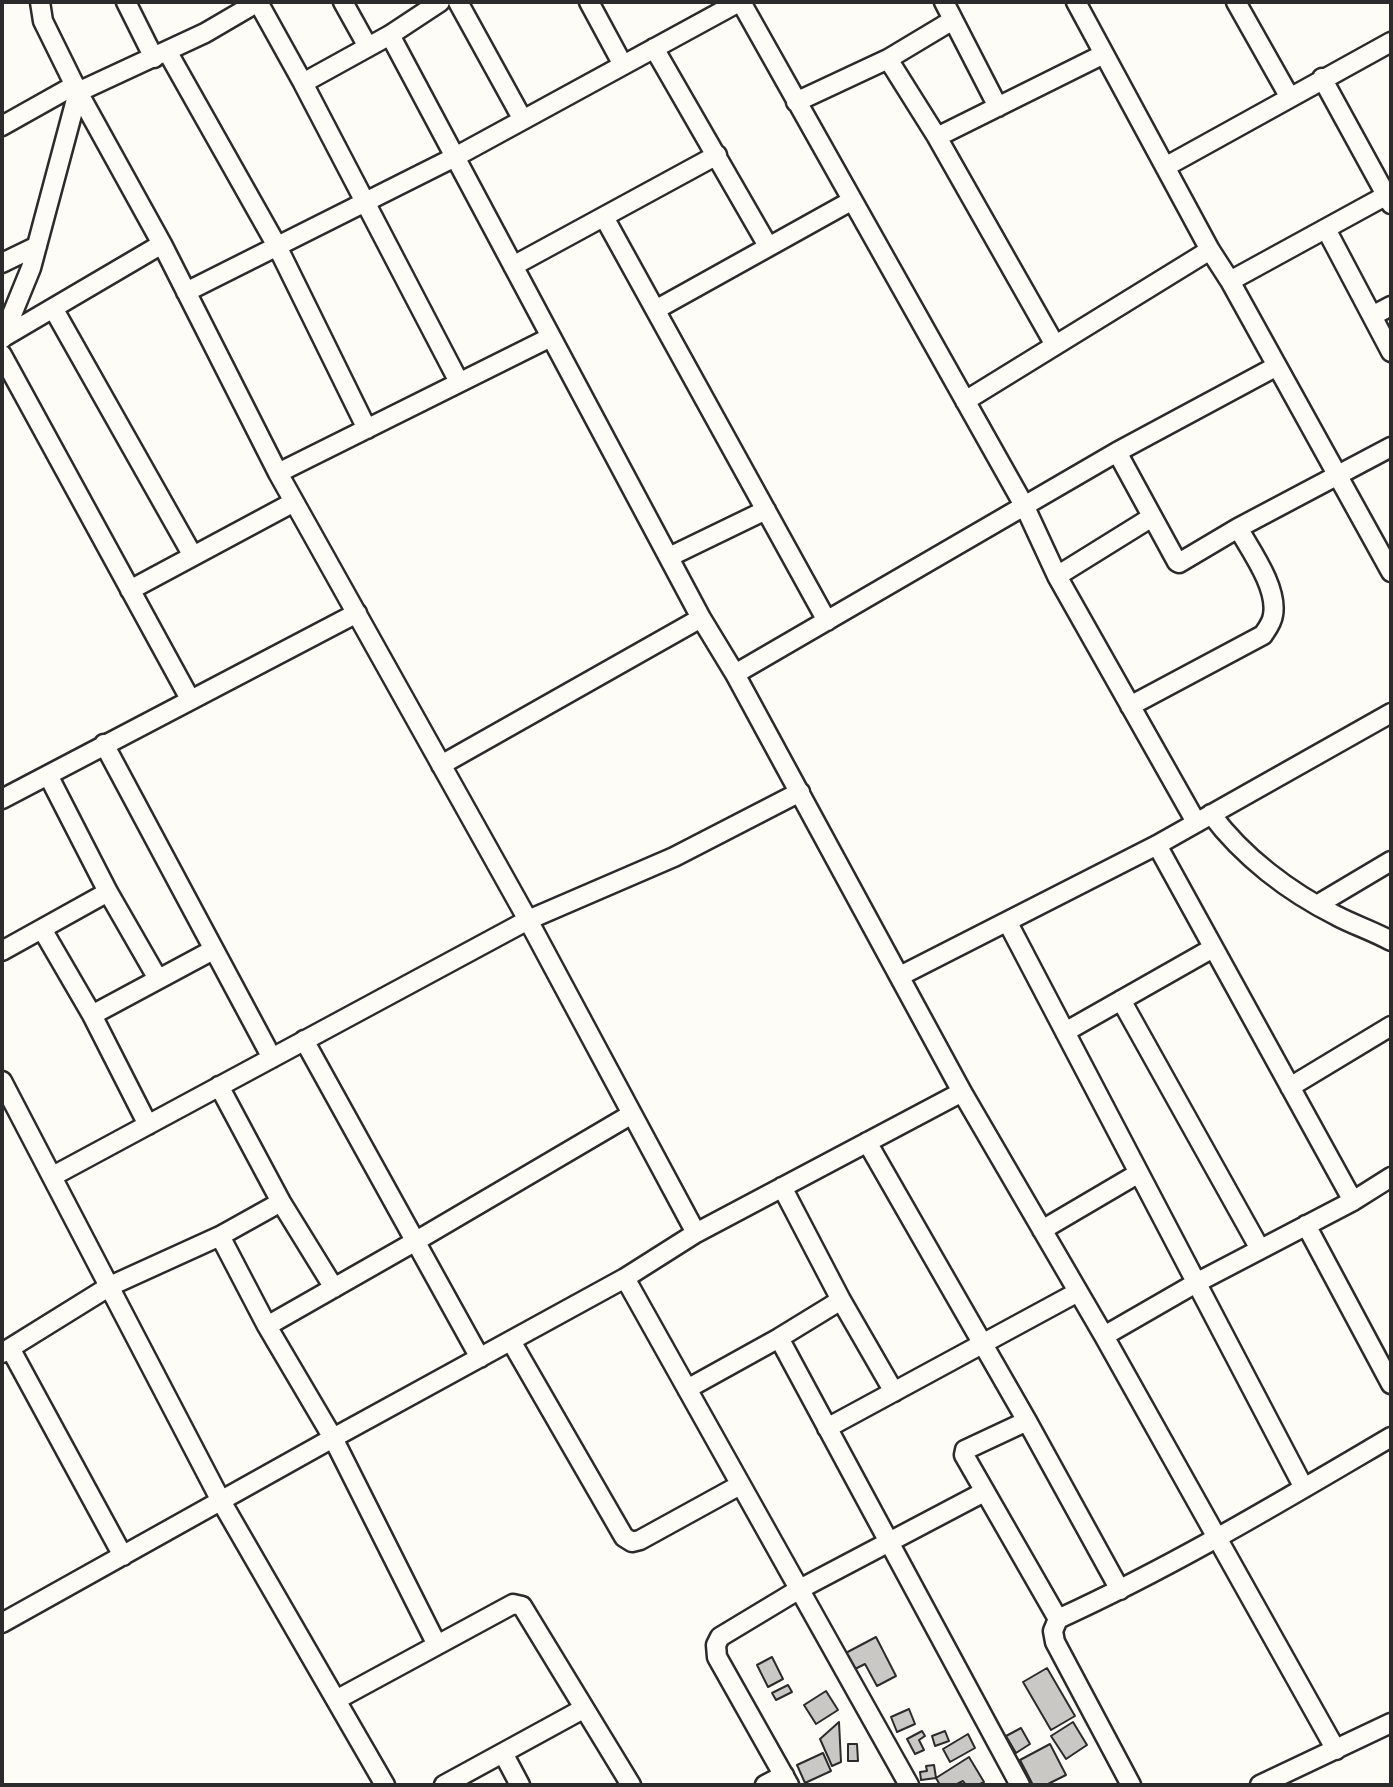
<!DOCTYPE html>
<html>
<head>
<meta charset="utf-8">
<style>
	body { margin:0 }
	#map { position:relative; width:1393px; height:1787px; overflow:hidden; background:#fdfcf7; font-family:Itim,sans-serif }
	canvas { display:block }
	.frame { position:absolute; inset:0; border:4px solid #2b2b2b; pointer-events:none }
</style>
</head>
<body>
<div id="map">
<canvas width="1393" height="1787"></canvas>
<div class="frame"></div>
</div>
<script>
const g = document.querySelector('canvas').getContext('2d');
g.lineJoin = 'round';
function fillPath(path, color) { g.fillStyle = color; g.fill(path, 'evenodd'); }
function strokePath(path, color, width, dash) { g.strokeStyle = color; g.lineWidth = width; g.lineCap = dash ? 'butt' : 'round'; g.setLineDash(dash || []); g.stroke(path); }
const building = new Path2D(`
	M876 1637 896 1676 877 1686 865 1664 849 1672 840 1656Z
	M772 1657 783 1679 768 1687 757 1665Z
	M1047 1668 1075 1716 1051 1730 1023 1682Z
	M788 1685 792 1692 776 1700 772 1693Z
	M826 1691 838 1710 816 1724 804 1705Z
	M909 1709 915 1724 897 1732 891 1717Z
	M839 1722 841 1762 832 1766 820 1739Z
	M1073 1722 1087 1745 1066 1759 1051 1736Z
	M1021 1728 1030 1744 1016 1753 1006 1736Z
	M922 1731 925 1736 919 1740 924 1750 915 1754 907 1739Z
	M945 1731 949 1741 935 1746 932 1736Z
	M968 1734 975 1748 950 1762 943 1749Z
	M848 1744H857L858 1761H848Z
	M1050 1744 1066 1775 1046 1785H1033L1020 1760Z
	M823 1753 831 1771 805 1783 797 1765Z
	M969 1757 984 1782 978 1785H966L963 1781 955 1785H940L936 1778Z
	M934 1765 936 1778 921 1780 920 1772 927 1771 926 1766Z`);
fillPath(building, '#c9c8c4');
strokePath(building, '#2b2b2b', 2);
const minor = new Path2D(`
	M40 2 43 21 78 92 162 244 278 473 528 920 696 1233
	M126 2 154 58
	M258 2 303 83 459 382
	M343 2 368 47
	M458 2 523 120
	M589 2 623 65
	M741 2 1025 507 1057 576 1196 822
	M944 2 998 107
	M1076 2 1210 250 1230 281 1391 572
	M1236 2 1289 96
	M390 35 701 618 735 674 962 1092 1104 1336 1336 1750
	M654 48 768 246
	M167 51 277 246 367 429
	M888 59 937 137 1055 345
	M1322 78 1391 204
	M303 83 390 35 440 2
	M78 92 205 33 258 2
	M796 102 888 59 953 20
	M2 126 75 85
	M937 137 1104 54
	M1165 167 1391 42
	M604 217 827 621
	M1326 229 1391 352
	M2 263 37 246
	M513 266 717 155
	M1230 281 1387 195
	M186 292 455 157 739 2
	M53 308 193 556
	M657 309 851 201
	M1372 316 1391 306
	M2 338 162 244
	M2 339 31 268 78 92
	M2 355 190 699
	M965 401 1210 250
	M1117 452 1177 562 1179 563 1238 528 1391 447
	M278 473 551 337
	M669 557 766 510
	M1057 576 1152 517
	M130 590 294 502
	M735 674 1117 452 1277 366
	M1130 706 1263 635C1267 629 1272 623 1273 615 1278 588 1251 551 1238 528
	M104 744 272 1058
	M441 765 701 618
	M48 775 108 892 158 979
	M2 799 357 613
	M1211 814C1243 857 1289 892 1337 916 1354 925 1373 931 1391 941
	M1157 845 1353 1201
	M1317 905 1391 861
	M1008 923 1304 1488
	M42 929 92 1015 148 1125
	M2 951 108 892
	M900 976 1157 845 1391 713
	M1121 1000 1260 1249
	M92 1015 213 950
	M1065 1032 1213 948
	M304 1040 480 1358
	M2 1081 221 1501 385 1785
	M219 1086 281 1202 334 1288
	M1290 1087 1391 1026
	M867 1142 1027 1421 1120 1590
	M53 1176 528 920 674 857 800 792
	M782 1187 841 1300 894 1392
	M1306 1225 1391 1384
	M1042 1230 1139 1173
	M220 1236 267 1326 333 1438 437 1645
	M625 1278 909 1785
	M267 1326 416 1241 632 1114
	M1104 1336 1196 1283 1353 1201 1391 1177
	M779 1338 1020 1785
	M511 1341 624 1537 632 1542 640 1540 740 1485
	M10 1348 123 1556
	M2 1353 110 1286 220 1236 281 1202
	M687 1389 779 1338 841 1300
	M1027 1421 965 1450 964 1455 1058 1619 1053 1631 1055 1642 1131 1785
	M827 1428 1078 1292
	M1058 1619C1174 1566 1282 1501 1391 1437
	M2 1623 333 1438 625 1278 696 1233 962 1092
	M336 1700 513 1604 522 1606 631 1785
	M503 1753 520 1785
	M444 1785 583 1709
	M765 1785 784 1775
	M789 1785 717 1657 716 1645 720 1637 798 1590 984 1492
	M1260 1785 1391 1723`);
strokePath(minor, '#2b2b2b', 23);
strokePath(minor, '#fdfcf7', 18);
</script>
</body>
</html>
